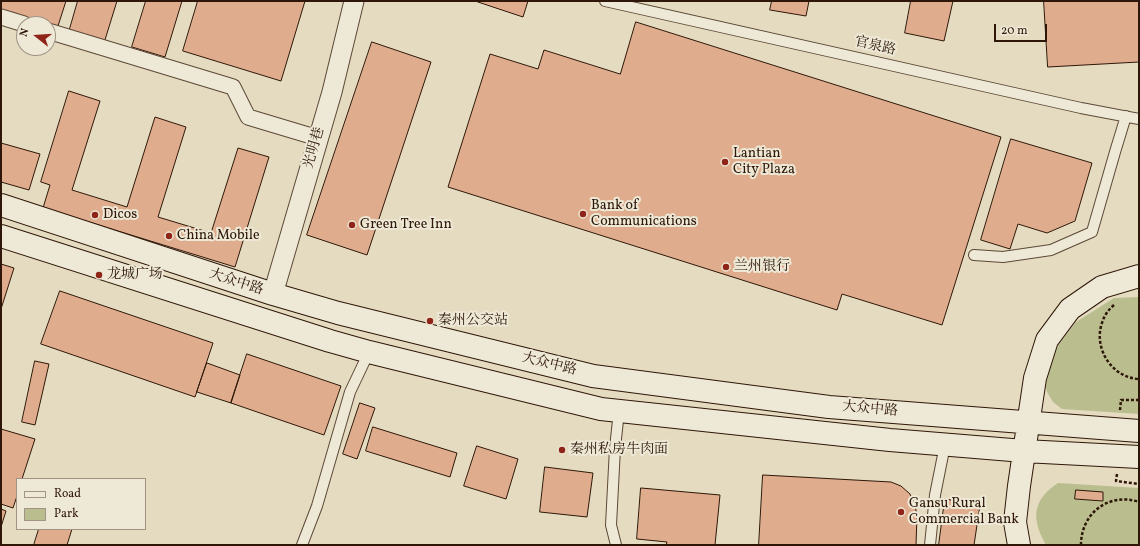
<!DOCTYPE html>
<html>
<head>
<meta charset="utf-8">
<style>
	body { margin:0 }
	#map { position:relative; width:1140px; height:546px; overflow:hidden; background:#e5dbc0; font-family:Vollkorn,serif }
	canvas { display:block }
	.frame { position:absolute; inset:0; border:2px solid #2e1708; pointer-events:none }
	.legend { position:absolute; left:16px; top:478px; width:130px; height:52px; box-sizing:border-box; background:#eee8d6; border:1px solid #a19484; margin:0; padding:5px 7px; list-style:none; font-size:12px; color:#2e1708 }
	.legend li { display:flex; align-items:center; gap:8px; height:20px }
	.legend b { width:20px; border:1px solid #a19484 }
	.north { position:absolute; left:16px; top:16px; width:40px; height:40px; box-sizing:border-box; background:#eee8d6; border:1px solid #a19484; border-radius:50%; rotate:287deg; font-size:11px; font-weight:700; line-height:16px; text-align:center; color:#2e1708 }
	.north::after { content:''; display:block; margin:auto; width:14px; height:18px; background:#8f2418; clip-path:polygon(50% 0,100% 100%,50% 72%,0 100%) }
	.scale { position:absolute; left:994px; top:24px; width:53px; height:18px; box-sizing:border-box; border:2px solid #2e1708; border-top:0; padding-left:5px; font-size:12px; line-height:14px; white-space:nowrap; color:#2e1708; -webkit-text-stroke:3px #eee8d6; paint-order:stroke }
</style>
</head>
<body>
<div id="map">
<canvas width="1140" height="546"></canvas>
<div class="frame"></div>
<ul class="legend">
<li><b style="height:5px;background:#eee8d6"></b>Road</li>
<li><b style="height:11px;background:#babe8f"></b>Park</li>
</ul>
<div class="north">N</div>
<div class="scale">20 m</div>
</div>
<script>
const g = document.querySelector('canvas').getContext('2d');
g.lineJoin = 'round';
function fillPath(path, color) { g.fillStyle = color; g.fill(path, 'evenodd'); }
function strokePath(path, color, width, dash) { g.strokeStyle = color; g.lineWidth = width; g.lineCap = dash ? 'butt' : 'round'; g.setLineDash(dash || []); g.stroke(path); }
function write(font, color, halo, rows, align = 'center') {
  g.font = font + ' Vollkorn,"Noto Serif SC",serif'; g.lineWidth = 4; g.setLineDash([]); g.textBaseline = 'middle'; g.strokeStyle = halo; g.fillStyle = color; for (const [text, x, y, turn = 0] of rows) {
    g.save(); g.translate(x, y); g.rotate((+turn || 0) * Math.PI / 180); g.textAlign = isNaN(turn) ? turn : align; if (halo) g.strokeText(text, 0, 0); g.fillText(text, 0, 0); g.restore();
  }
}
fillPath(new Path2D(`
	M1139 297V414L1062 409 1053 402 1047 392 1044 380 1049 358 1076 322 1114 298Z
	M1058 483 1139 488V545H1046C1031 519 1032 500 1058 483Z`), '#babe8f');
const building = new Path2D(`
	M1 1H66L57 29 48 24H42L1 12Z
	M78 1H117L104 43 69 32Z
	M146 1H182L165 57 132 47Z
	M198 1H305L281 81 183 51Z
	M479 1H528L523 17 478 2Z
	M772 1H809L806 16 770 10Z
	M911 1H953L944 41 905 33Z
	M1044 1H1139V62L1048 67Z
	M636 22 1001 137 942 325 842 294 837 310 448 187 490 54 538 69 544 50 620 74Z
	M372 42 431 62 367 255 307 235Z
	M69 91 100 101 72 190 127 207 155 117 186 127 158 217 211 233 238 148 269 157 235 267 43 208 50 185 41 182Z
	M1011 139 1092 163 1075 221 1047 233 1018 224 1010 249 981 240Z
	M1 143 40 154 29 190 1 182Z
	M1 264 14 268 1 309Z
	M60 291 213 343 195 397 41 344Z
	M247 354 341 386 324 435 231 403Z
	M35 361 49 364 35 425 22 422Z
	M207 363 240 375 231 403 197 392Z
	M360 403 375 408 357 459 343 454Z
	M373 427 457 453 450 477 366 451Z
	M1 429 35 439 22 479H17V496L13 508 1 504Z
	M477 446 518 459 506 499 464 486Z
	M545 467 593 473 587 517 540 512Z
	M763 475 891 482 901 486 910 494 915 505 917 516 916 545H759Z
	M641 488 720 495 715 545H666L667 542 637 539Z
	M1076 490 1103 492V501L1075 499Z
	M945 499 980 505 974 545H939Z
	M1 509 6 511 1 527Z
	M39 529H72L67 545H34Z`);
fillPath(building, '#dfad8d');
strokePath(building, '#2e1708', 1);
const service = new Path2D(`
	M605 1 1081 108 1139 119
	M974 255 1003 257 1051 250 1092 232 1115 152 1126 116
	M302 545 317 506 350 392 369 352
	M616 545 611 525 615 448 619 411
	M930 545 935 495 945 445`);
const pedestrian = new Path2D(`
	M1 17 24 24
	M48 31 233 87 248 117 318 138`);
const minor = new Path2D(`
	M273 294 332 92 354 1`);
const secondary = new Path2D(`
	M1 205 273 294 338 313 593 376 829 407 1139 431
	M1 236 330 341 369 352 601 409 890 440 1024 451 1139 457
	M1019 545 1015 522 1019 486 1035 378 1047 340 1070 309 1102 287 1139 276`);
strokePath(service, '#5c4836', 12);
strokePath(pedestrian, '#5c4836', 17);
strokePath(minor, '#5c4836', 21);
strokePath(secondary, '#2e1708', 24);
strokePath(new Path2D(`
	M1114 305C1108 310 1104 316 1102 323 1093 348 1112 378 1139 379
	M1120 410 1121 400H1139
	M1117 474 1116 481 1139 484
	M1081 545C1081 513 1109 492 1139 502`), '#2e1708', 2.5, [3, 2]);
strokePath(service, '#eee8d6', 10);
strokePath(pedestrian, '#eee8d6', 15);
strokePath(minor, '#eee8d6', 19);
strokePath(secondary, '#eee8d6', 22);
for (const [x, y, r, color] of [
	[725,162,4,"#8f2418"],
	[583,214,4,"#8f2418"],
	[95,215,4,"#8f2418"],
	[352,225,4,"#8f2418"],
	[169,236,4,"#8f2418"],
	[726,267,4,"#8f2418"],
	[99,275,4,"#8f2418"],
	[430,321,4,"#8f2418"],
	[562,450,4,"#8f2418"],
	[901,512,4,"#8f2418"]
]) { const dot = new Path2D(); dot.arc(x, y, r, 0, 2 * Math.PI); g.fillStyle = color; g.fill(dot); strokePath(dot, '#eee8d6', 1.5); }
write('14px', '#2e1708', '#eee8d6', [
	["官泉路",875,47,13],
	["光明巷",315,148,-74],
	["大众中路",236,283,18],
	["大众中路",549,365,14],
	["大众中路",870,410,5]
]);
write('14px', '#2e1708', '#eee8d6', [
	["Lantian",733,154],
	["City Plaza",733,170],
	["Bank of",591,206],
	["Communications",591,222],
	["Dicos",103,215],
	["Green Tree Inn",360,225],
	["China Mobile",177,236],
	["兰州银行",734,267],
	["龙城广场",107,275],
	["秦州公交站",438,321],
	["秦州私房牛肉面",570,450],
	["Gansu Rural",909,504],
	["Commercial Bank",909,520]
], 'left');
</script>
</body>
</html>
